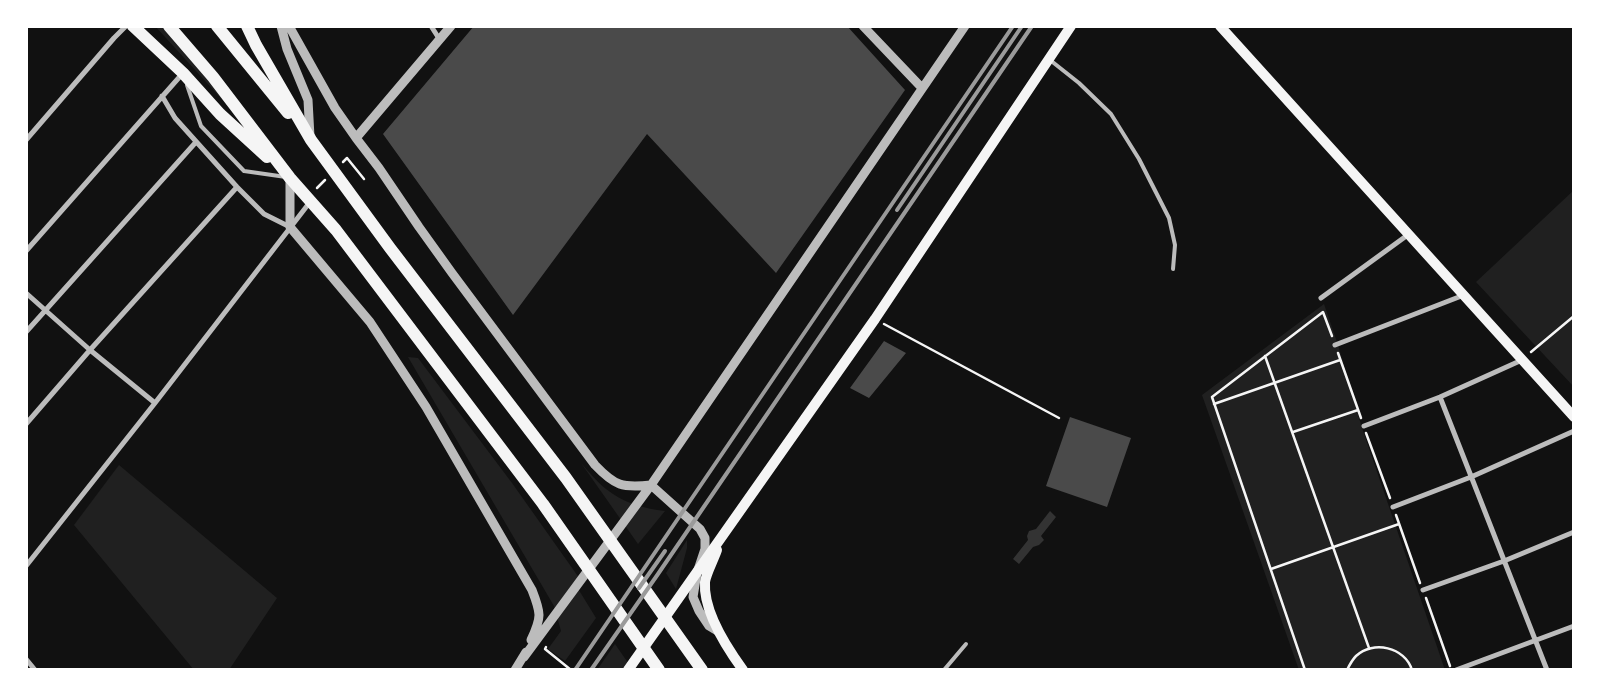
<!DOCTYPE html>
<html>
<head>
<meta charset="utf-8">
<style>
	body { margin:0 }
	#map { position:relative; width:1600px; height:696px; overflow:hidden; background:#111; font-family:Mulish,sans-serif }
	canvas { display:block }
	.frame { position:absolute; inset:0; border:28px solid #fff; pointer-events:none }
</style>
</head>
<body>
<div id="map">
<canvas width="1600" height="696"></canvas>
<div class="frame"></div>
</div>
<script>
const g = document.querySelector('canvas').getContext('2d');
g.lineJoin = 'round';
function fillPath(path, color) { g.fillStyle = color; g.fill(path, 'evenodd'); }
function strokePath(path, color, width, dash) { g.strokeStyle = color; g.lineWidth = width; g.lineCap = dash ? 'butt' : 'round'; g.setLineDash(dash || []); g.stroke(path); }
fillPath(new Path2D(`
	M155 26H164L248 128Z
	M1574 190V387L1476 282Z
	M1324 304 1338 345 1362 428 1445 670H1299L1202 395Z
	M408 357 418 358 512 483 582 582 577 587 596 618 565 661 548 649 561 631 554 606Z
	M581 463C589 472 597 482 606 489 622 502 644 509 665 511L638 544Z
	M119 465 277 598 229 670H194L74 525Z
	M687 540V548L676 589 666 573Z
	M615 644 633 670H597Z`), '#202020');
fillPath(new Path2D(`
	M1050 511 1056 517 1041 536 1044 540 1039 545 1033 547 1019 564 1013 559 1028 540 1027 536 1029 531 1036 529Z`), '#333');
fillPath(new Path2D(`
	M474 26H847L905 90 776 273 647 134 513 315 383 134Z
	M884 341 906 353 869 398 850 388Z
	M1070 417 1131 438 1107 507 1046 486Z`), '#4a4a4a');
strokePath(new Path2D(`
	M343 162 347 158 364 179
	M317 188 325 180
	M884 324 1059 418
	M1531 352 1574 316
	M1338 353 1361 418
	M1265 356 1369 648
	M1214 404 1340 360
	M1293 432 1358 410
	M1366 433 1390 498
	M1396 515 1420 583
	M1271 569 1399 524
	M1426 598 1450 666
	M546 647 545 649 571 670
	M1305 670 1212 397 1323 312 1332 336
	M1347 670C1349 666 1352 660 1356 656 1373 640 1405 647 1412 670`), '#f5f5f5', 2.5);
strokePath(new Path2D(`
	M1050 60 1079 83 1111 114 1139 159 1169 218 1175 245 1173 269
	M187 85 201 126 244 171 286 177
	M944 670 966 644`), '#bcbcbc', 4);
strokePath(new Path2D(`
	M431 26 440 40
	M162 96 175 118 237 187 264 214 290 227
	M26 140 114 38 126 26
	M26 251 183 73
	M26 293 90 350 155 403
	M1321 298 1409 234
	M26 332 196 142
	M1335 345 1464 295
	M1440 397 1547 670
	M26 424 90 350 237 187
	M1364 426 1440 397 1522 360
	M1393 507 1471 477 1574 431
	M26 566 155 403 310 202
	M1423 590 1504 561 1574 532
	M26 659 35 670
	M1456 670 1574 626`), '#bcbcbc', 5);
strokePath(new Path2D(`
	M281 26 287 49 308 100 310 137
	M289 26 335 108 356 138 379 168 419 227 452 273 595 465C615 486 622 488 651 485L700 529 705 538V549L697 573 693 597 699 611 709 626 719 632
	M863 26 922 88
	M356 138 451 26
	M290 178V227L370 322 426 407 532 590C541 613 542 617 531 640
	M524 657 651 485 965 26
	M515 670 526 652`), '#bcbcbc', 9);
strokePath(new Path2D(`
	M1220 26 1574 417
	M717 550C714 559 706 574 705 582 703 611 727 648 743 670
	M628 670 875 319 1071 26`), '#f5f5f5', 10);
strokePath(new Path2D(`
	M133 26 183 73 220 114 267 157
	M169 26 213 77 290 178 336 230 543 504 659 670
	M217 26 288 113
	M247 26 256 45 311 140 390 248 566 478 702 670`), '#f5f5f5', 12);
strokePath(new Path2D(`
	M897 210 1022 26
	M639 588 665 551
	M575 670 1013 26
	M591 670 658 574 1032 26`), '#9a9a9a', 4);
</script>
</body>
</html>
